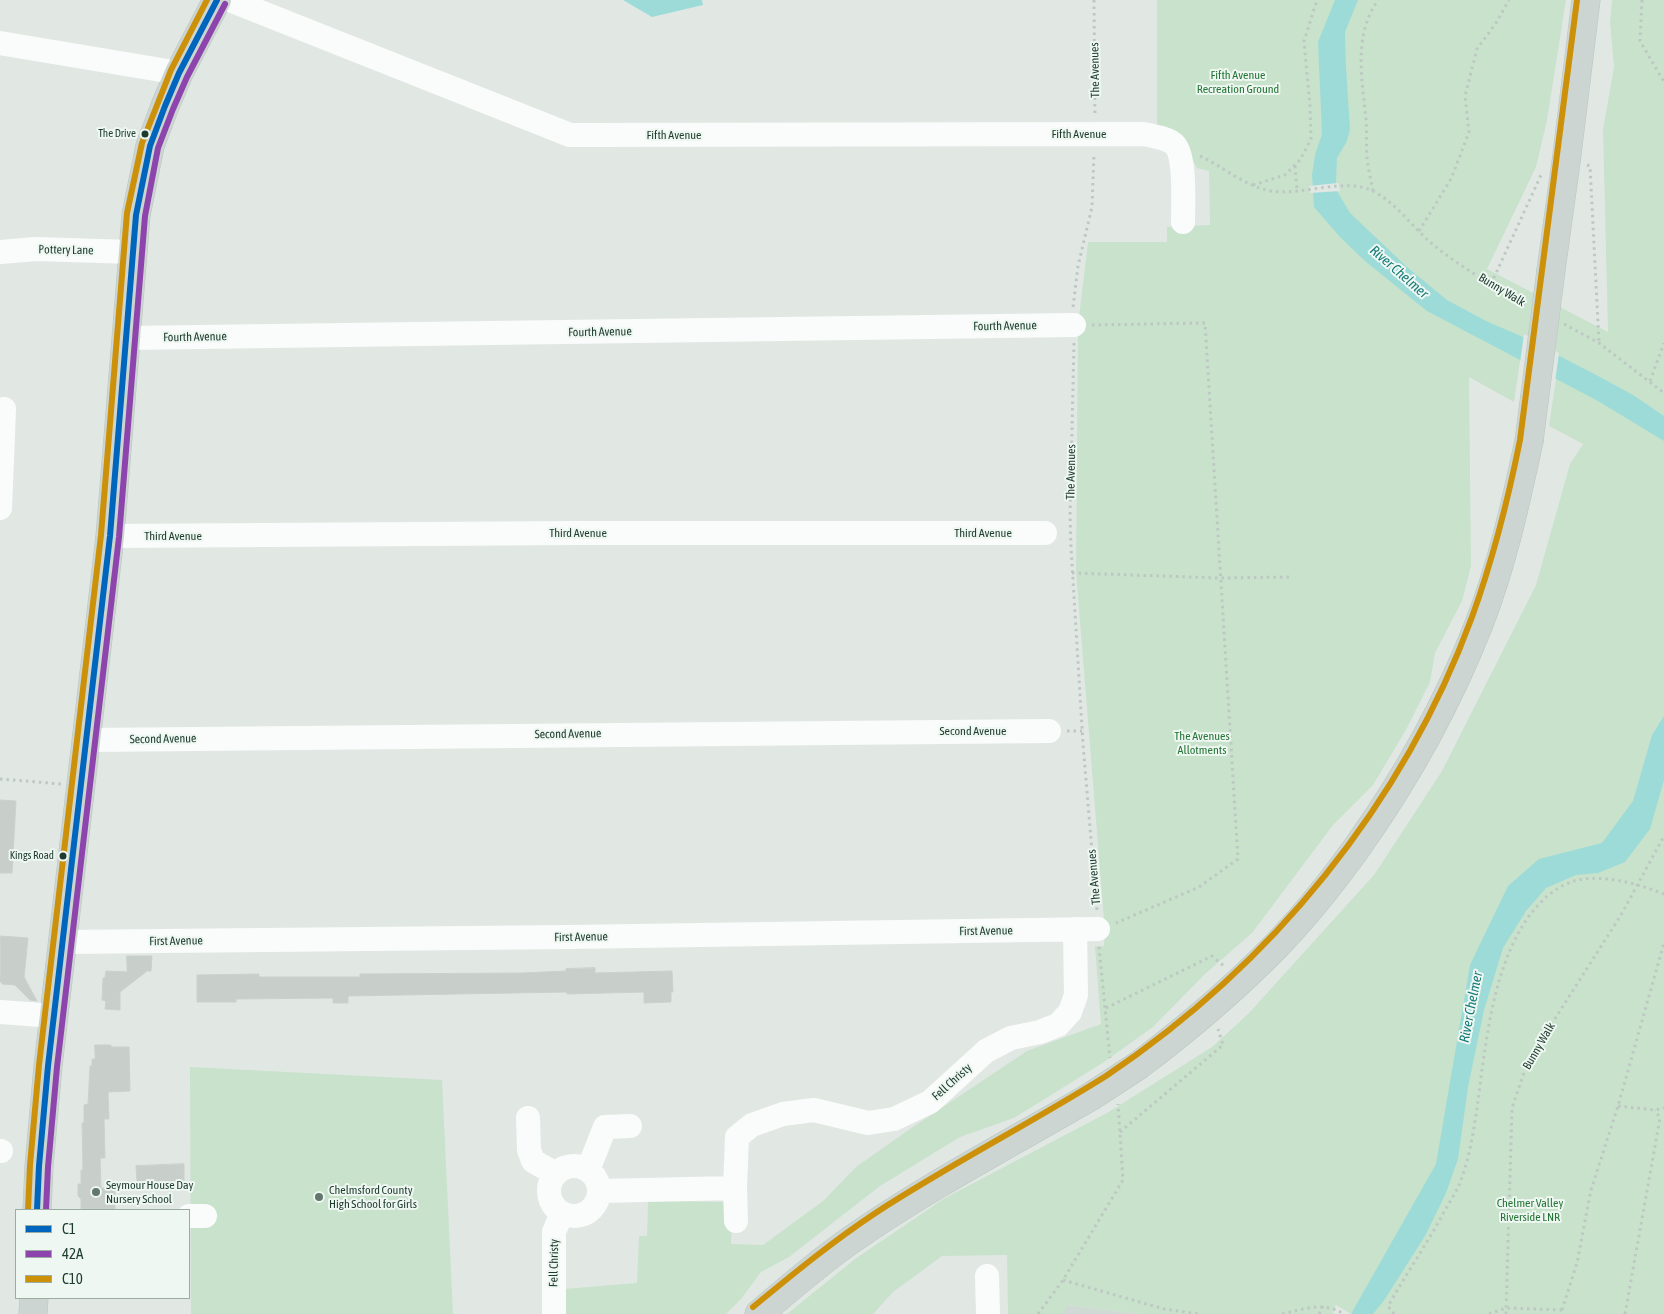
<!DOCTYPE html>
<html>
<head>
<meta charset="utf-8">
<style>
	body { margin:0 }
	#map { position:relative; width:1664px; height:1314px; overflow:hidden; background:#e1e8e4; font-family:"Asap Condensed",sans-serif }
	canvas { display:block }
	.legend { position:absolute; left:15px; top:1209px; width:175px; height:90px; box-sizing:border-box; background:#eef7f1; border:1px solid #9baca3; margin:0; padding:6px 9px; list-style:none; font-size:15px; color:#1e3b2e }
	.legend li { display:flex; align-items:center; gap:10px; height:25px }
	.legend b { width:25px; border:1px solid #9baca3 }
</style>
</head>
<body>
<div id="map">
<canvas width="1664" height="1314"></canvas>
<ul class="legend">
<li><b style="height:6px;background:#0065bd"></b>C1</li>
<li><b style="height:6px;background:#8e44ad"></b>42A</li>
<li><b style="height:6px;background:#cc9109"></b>C10</li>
</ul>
</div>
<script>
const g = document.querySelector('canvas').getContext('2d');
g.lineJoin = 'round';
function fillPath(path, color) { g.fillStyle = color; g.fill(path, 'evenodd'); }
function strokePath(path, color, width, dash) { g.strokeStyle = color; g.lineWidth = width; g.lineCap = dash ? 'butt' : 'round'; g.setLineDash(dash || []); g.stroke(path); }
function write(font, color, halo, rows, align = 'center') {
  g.font = font + ' "Asap Condensed",sans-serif'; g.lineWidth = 4; g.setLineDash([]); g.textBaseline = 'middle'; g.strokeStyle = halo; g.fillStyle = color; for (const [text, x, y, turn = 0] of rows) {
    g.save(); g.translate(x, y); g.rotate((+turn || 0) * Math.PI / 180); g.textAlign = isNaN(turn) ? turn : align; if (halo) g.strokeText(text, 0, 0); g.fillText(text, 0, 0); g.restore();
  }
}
fillPath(new Path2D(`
	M1067 1305 1141 1314H1062Z`), '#cedad3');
fillPath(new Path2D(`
	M1157 0H1566L1547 120 1536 167 1487 269 1608 332 1603 130 1614 67 1610 22 1612 0H1664V1314H1351L1336 1305 1332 1312 1335 1314H1141L1068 1305 1062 1314H1008L1007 1255 942 1256 893 1292 873 1314H787L855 1259 945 1198 1107 1113 1212 1047 1248 1014 1374 875 1442 771 1536 585 1570 464 1583 444 1549 426 1556 379 1520 361 1514 402 1469 377 1471 566 1462 601 1435 653 1430 682 1407 728 1373 785 1333 825 1252 933 1205 974 1153 1027 1104 1062 1014 1118 960 1137 880 1186 789 1257 761 1272 741 1299 726 1314H564V1289L637 1283 639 1236H647L648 1201 732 1202 731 1244 763 1245 823 1201 856 1167 907 1131 1027 1051 1101 1024 1095 946H1104L1105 932 1076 572 1078 325 1088 242H1167V227L1210 225 1209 171 1197 168 1183 141 1157 134Z
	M190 1067 442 1080 453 1314H191Z`), '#c8e2cc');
fillPath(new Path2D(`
	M623 0H702L703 5 652 17Z
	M1335 0H1358L1345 32 1346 67 1350 129 1347 141 1337 158 1336 183 1337 191 1350 213 1408 268 1447 300 1486 321 1523 337 1598 376 1633 395 1664 416V441L1598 401 1427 311 1365 261 1340 237 1314 207 1312 175 1315 155 1322 134 1318 42Z
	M1664 716V780L1650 829 1625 862 1598 873 1576 875 1546 888 1526 911 1503 948 1484 1010 1468 1087 1458 1159 1446 1193 1425 1236 1385 1299 1373 1314H1351L1436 1164 1470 965 1508 886 1539 859 1602 843 1633 801 1652 735Z`), '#9ddbd8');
fillPath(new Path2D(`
	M1338 183 1340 191 1310 193 1309 186Z
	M1524 334 1559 353 1555 382 1520 363Z`), '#e1e8e4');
const building = new Path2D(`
	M0 800 16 801 12 873H0Z
	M1 936 28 938 24 977 37 1001 30 1000 15 985 2 984V982H0Z
	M127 956H152L151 971H147L120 992V1010L105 1009 106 1001 102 1000 103 978H105L106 971 127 972Z
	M595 968V973L672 971 673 992H671V1002L644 1003V992L567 994V992L348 996V1003H333V998L236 999V1002H197V975L259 974V977H360V974L523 973 566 971V969Z
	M95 1045H111V1047H129L130 1091 108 1092 109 1119H104L105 1158H100L101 1188H115V1209H81V1199L78 1196V1184H81V1170H83L82 1123H84V1105L88 1104 90 1066H92V1059H95Z
	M184 1164V1181L137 1182 136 1166Z`);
fillPath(building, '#c8cfcb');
strokePath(building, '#cad1cd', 1);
const major = new Path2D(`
	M1551 270 1566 162 1586 0
	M1139 1065C1188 1028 1234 989 1276 946 1306 915 1333 881 1358 846 1407 777 1448 703 1479 624 1502 565 1516 502 1529 441
	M37 1210 39 1166 48 1066 110 536 136 215 150 146 165 106 179 73 217 0
	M33 1314 34 1298
	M759 1314C788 1289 817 1264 848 1242 925 1188 1009 1144 1090 1097`);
strokePath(major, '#bbc5c0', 29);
strokePath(new Path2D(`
	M1094 0 1095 117
	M1642 0 1640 41 1664 82
	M1200 156C1224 167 1244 186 1271 191 1302 196 1344 177 1373 191 1398 204 1414 230 1436 247 1463 269 1495 286 1525 304
	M1587 165 1590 166 1599 343
	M1295 166 1297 190
	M1253 185 1285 175 1300 160 1311 139 1310 106 1304 41 1317 0
	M1373 191C1371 180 1368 169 1367 157 1366 145 1367 132 1366 119 1362 78 1353 36 1378 0
	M1419 231 1451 179 1469 132 1465 96 1477 49 1496 23 1509 0
	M1491 284 1542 173
	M1073 307 1078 266 1092 207 1094 153
	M1564 324 1599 343 1664 393
	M1092 325 1205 323 1238 859 1199 887 1116 923
	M1074 343 1070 516 1071 547 1083 744 1097 911
	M1650 381 1664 343
	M1072 573 1221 578 1291 577
	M1067 731H1082
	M0 779 62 784
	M1099 947 1110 1058
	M1106 1008 1212 956 1225 967
	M1618 1106 1655 1110 1664 1108
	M1120 1132 1223 1045 1218 1029
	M1063 1280 1164 1309 1199 1314
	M1562 1310 1577 1263 1591 1190 1618 1106 1664 943
	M1038 1314 1063 1280 1123 1180 1118 1104
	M1282 1314C1305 1309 1322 1301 1344 1314
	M1319 1314 1323 1306
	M1394 1314 1388 1306C1406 1274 1427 1244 1444 1212 1449 1203 1455 1194 1459 1185 1469 1161 1473 1134 1477 1108 1486 1043 1493 951 1541 902 1552 891 1567 881 1583 879 1611 876 1638 884 1664 894
	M1489 1314 1506 1308 1562 1310V1314
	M1506 1314 1512 1108 1528 1061 1621 915 1664 836
	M1625 1314 1660 1118 1655 1110`), '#bec8c3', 3, [2.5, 4]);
strokePath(new Path2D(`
	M230 0 570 135 1144 134C1153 136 1167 138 1174 144 1186 155 1183 205 1183 222
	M0 43 179 73
	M0 252 36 249 132 252
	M126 338 1074 325
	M0 508 4 409
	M110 536 578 533H1045
	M87 740 1049 731
	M63 942 569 937 1098 929
	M0 1012 54 1016
	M528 1118 529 1150 533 1161 556 1174
	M0 1151H1
	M549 1191a25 25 0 1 1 50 0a25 25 0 1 1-50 0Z
	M588 1170 605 1127 630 1126
	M735 1188 736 1221
	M600 1191 735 1188 737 1137 752 1125 783 1114 814 1110 868 1123 894 1119 930 1102 986 1051 1011 1038 1040 1032 1058 1025 1070 1012 1076 995 1075 929
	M189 1216H205
	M987 1276 988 1314
	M554 1314V1232L562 1213`), '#fafcfb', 24);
strokePath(major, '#ccd5d1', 28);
const majorBridge = new Path2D(`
	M1529 441 1551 270
	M1090 1097 1139 1065`);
strokePath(majorBridge, '#bbc5c0', 29, []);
strokePath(majorBridge, '#ccd5d1', 28);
strokePath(new Path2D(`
	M37 1210 39 1166 48 1066 110 536 136 215 150 146 165 106 179 73 217 0`), '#0065bd', 6);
strokePath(new Path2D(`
	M46 1210 48 1167 57 1067 119 537 145 216 158 148 173 109 187 77 225 4`), '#8e44ad', 6);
strokePath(new Path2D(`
	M28 1210 30 1165 39 1065 101 535 127 213 142 143 171 70 207 0
	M753 1307C793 1274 833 1241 877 1212 951 1164 1031 1123 1106 1076 1271 965 1403 805 1472 617 1493 559 1508 500 1520 440L1577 0`), '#cc9109', 6);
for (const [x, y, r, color] of [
	[145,134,4.5,"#1e3b2e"],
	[63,856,4.5,"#1e3b2e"],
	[96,1192,5,"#62786e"],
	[319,1197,5,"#62786e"]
]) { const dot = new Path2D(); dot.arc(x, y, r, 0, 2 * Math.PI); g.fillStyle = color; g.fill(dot); strokePath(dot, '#eef7f1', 2); }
write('11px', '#1e3b2e', '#eef7f1', [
	["The Drive",136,134],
	["Kings Road",54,856]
], 'right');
write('12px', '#1e3b2e', '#eef7f1', [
	["The Avenues",1095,70,-91],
	["Fifth Avenue",1079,134],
	["Fifth Avenue",674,135],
	["Pottery Lane",66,250,1],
	["Bunny Walk",1502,290,31],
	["Fourth Avenue",1005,326,-1],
	["Fourth Avenue",600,332,-1],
	["Fourth Avenue",195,337,-1],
	["The Avenues",1071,472,-89],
	["Third Avenue",578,533],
	["Third Avenue",983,533],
	["Third Avenue",173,536],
	["Second Avenue",973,731],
	["Second Avenue",568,734,-1],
	["Second Avenue",163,739,-1],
	["The Avenues",1094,877,-95],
	["First Avenue",986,931,-1],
	["First Avenue",581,937,-1],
	["First Avenue",176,941,-1],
	["Bunny Walk",1539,1046,-60],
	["Fell Christy",952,1082,-42],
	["Fell Christy",554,1263,-89]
]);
write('12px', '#257536', '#eef7f1', [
	["Fifth Avenue",1238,75],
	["Recreation Ground",1238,89],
	["The Avenues",1202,736],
	["Allotments",1202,750],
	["Chelmer Valley",1530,1203],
	["Riverside LNR",1530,1217]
]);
write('12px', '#1e3b2e', '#eef7f1', [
	["Seymour House Day",106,1185],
	["Nursery School",106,1199],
	["Chelmsford County",329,1190],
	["High School for Girls",329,1204]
], 'left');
write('italic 14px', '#147b7a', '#eef7f1', [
	["River Chelmer",1399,272,41],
	["River Chelmer",1471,1007,-79]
]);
</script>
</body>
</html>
